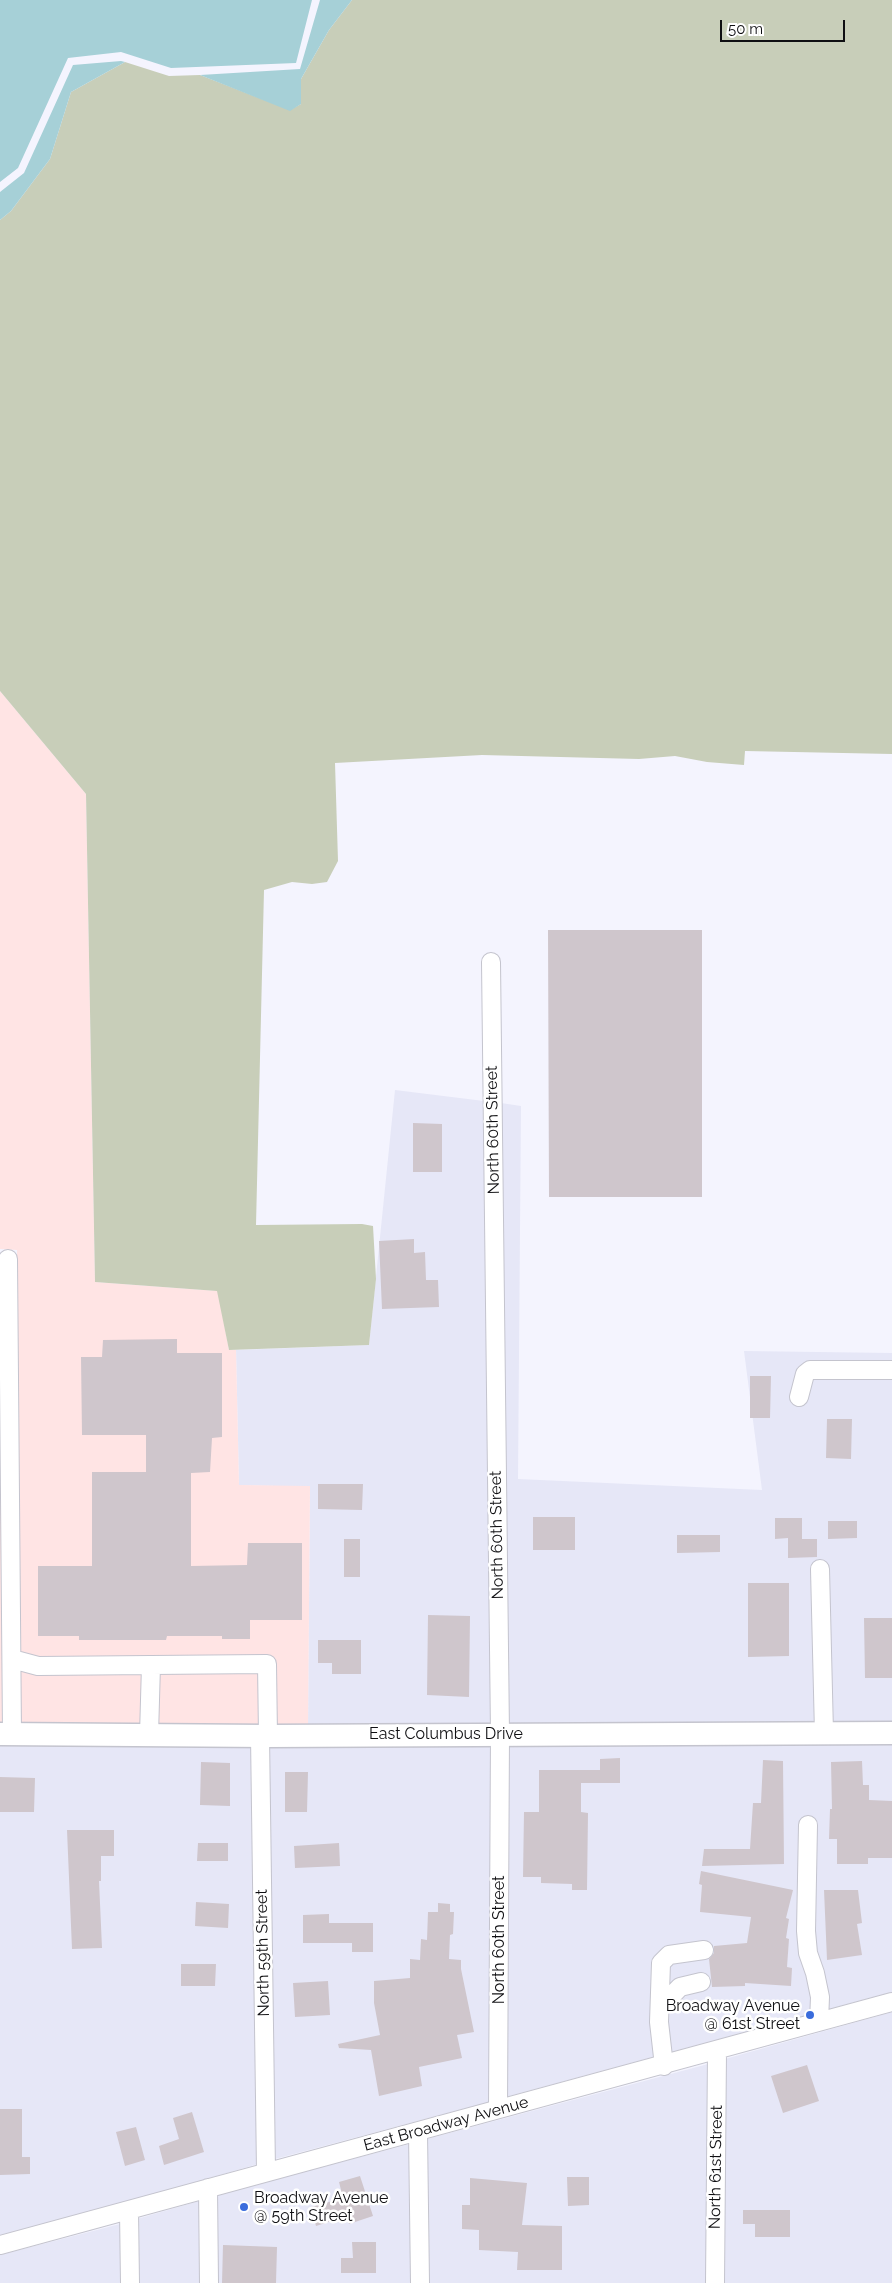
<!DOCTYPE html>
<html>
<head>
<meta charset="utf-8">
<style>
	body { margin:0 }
	#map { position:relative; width:892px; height:2283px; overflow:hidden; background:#f4f4fe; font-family:Raleway,sans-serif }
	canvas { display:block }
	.scale { position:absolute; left:720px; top:20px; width:125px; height:22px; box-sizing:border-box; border:2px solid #0f0f12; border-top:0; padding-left:6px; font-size:15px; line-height:18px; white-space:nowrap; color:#0f0f12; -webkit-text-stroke:4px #fff; paint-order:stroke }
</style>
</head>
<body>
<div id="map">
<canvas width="892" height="2283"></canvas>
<div class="scale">50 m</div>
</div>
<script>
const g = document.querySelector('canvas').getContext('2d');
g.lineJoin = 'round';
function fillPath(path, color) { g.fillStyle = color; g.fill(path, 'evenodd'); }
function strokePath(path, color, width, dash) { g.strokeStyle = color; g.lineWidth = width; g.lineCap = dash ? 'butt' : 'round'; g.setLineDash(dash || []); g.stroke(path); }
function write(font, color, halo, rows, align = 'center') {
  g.font = font + ' Raleway,sans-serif'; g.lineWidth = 5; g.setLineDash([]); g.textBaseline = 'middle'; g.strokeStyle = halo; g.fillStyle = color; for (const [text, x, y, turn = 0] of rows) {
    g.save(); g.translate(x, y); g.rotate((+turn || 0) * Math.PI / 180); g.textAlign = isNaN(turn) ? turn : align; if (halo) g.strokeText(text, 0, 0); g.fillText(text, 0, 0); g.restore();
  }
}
fillPath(new Path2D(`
	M395 1090 484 1101 491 1724 308 1726 310 1487 239 1485 236 1350 369 1345Z
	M501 1103 521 1106 518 1479 762 1490 744 1351 892 1353V1723L508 1724Z
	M491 1743 489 2102 275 2159 269 1746Z
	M508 1743H892V1992L506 2097Z
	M0 1744 251 1746 258 2164 127 2202 0 2235Z
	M892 2012V2283H723L725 2059Z
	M708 2064 706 2283H429L427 2139Z
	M410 2144 412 2283H138L137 2219 268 2181Z
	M120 2224 121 2283H0V2255Z`), '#e6e7f7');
fillPath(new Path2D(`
	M0 691 86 794 95 1282 218 1291 229 1350H236L239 1485 310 1486 308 1726 21 1724 17 1250 0 1249Z
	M0 1285 3 1724H0Z`), '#ffe4e4');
fillPath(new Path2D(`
	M352 0H892V754L745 751 744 765 707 762 675 756 639 759 482 755 335 763 338 861 327 882 312 884 292 882 264 890 256 1225 362 1224 373 1226 376 1279 369 1345 229 1350 217 1291 95 1282 86 794 0 691V220L11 211 50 159 71 92 125 62 169 76 200 75 290 110 301 104V79L329 30Z`), '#c8ceb9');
fillPath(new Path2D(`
	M0 0H312L296 63 171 68 121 52 68 58 18 168 0 182Z
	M320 0H352L329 30 301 79V104L290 111 200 75 300 69Z
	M121 61 125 62 71 92 50 159 11 211 0 220V192L24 173 73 65Z`), '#a6d0d7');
fillPath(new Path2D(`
	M548 930H702V1197H549Z
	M413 1123 442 1124V1172H413Z
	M414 1239V1253L425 1252 426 1280H438L439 1307 382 1309 379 1241Z
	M177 1339V1353H222V1437L212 1438 210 1472 191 1473V1566L247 1565 248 1543H302V1620H250V1639H222V1636H167L166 1640H79V1636H38V1566H92V1472H146V1435H82L81 1357H102L103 1340Z
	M750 1376H771L770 1418H750Z
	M827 1419H852L851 1459 826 1458Z
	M318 1484H363L362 1510 318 1509Z
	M533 1517H575V1550H533Z
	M775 1518H802V1539H817V1557L788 1558V1538L775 1539Z
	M828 1521H857V1538L828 1539Z
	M677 1535H720V1552L677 1553Z
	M344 1539H360V1577H344Z
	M748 1583H789V1656L748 1657Z
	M428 1615 470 1616 469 1697 427 1695Z
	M864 1618H892V1678H865Z
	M318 1640H361V1674H332V1663H318Z
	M620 1758V1783H581V1812L588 1813 587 1890H572V1884L541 1883V1877H523L524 1812H539V1770H600V1759Z
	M763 1760 783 1761 784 1864 702 1866 704 1849H750L753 1803H761Z
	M862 1761 863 1785H869V1800L892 1801V1858H868V1864H837V1839H829L830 1809H832L831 1762Z
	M201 1762 230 1763V1806L200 1805Z
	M285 1772H308L307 1812H285Z
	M0 1777 35 1778 34 1812H0Z
	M67 1830H114V1856H101V1881H99L102 1948 72 1949Z
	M198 1843H228V1861H197Z
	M339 1843 340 1866 295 1868 294 1846Z
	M701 1871 793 1890 786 1918 789 1919 786 1938 789 1939 787 1967 792 1968 791 1986 745 1983V1986L712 1987 709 1959 714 1953V1946L747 1943 751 1917 700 1912 702 1885 699 1884Z
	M824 1890H858L862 1923 857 1924 862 1955 827 1960Z
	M196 1902 229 1904 228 1928 195 1926Z
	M438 1903 450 1904V1912H454L453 1934 450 1935 449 1959 461 1960V1969L474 2032 457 2035 462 2058 419 2067 422 2086 379 2096 371 2050 339 2048 338 2044 380 2035 374 2003V1981L410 1978V1959L420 1960 421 1939 427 1940 428 1912H438Z
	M329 1914V1923H373V1952H352V1943H303V1915Z
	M181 1964H216L215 1986H181Z
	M328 1981 330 2015 295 2017 293 1983Z
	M807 2065 819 2101 783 2113 771 2076Z
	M0 2109H22V2157H30V2174L0 2175Z
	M192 2112 204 2152 164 2165 159 2146 179 2139 173 2118Z
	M136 2127 145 2160 125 2166 116 2132Z
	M360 2176 373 2216 349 2224 347 2216 316 2226 311 2207 343 2198 339 2182Z
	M567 2177H589V2205L568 2206Z
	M470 2178 527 2183 522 2225 562 2226V2270H517L518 2252 479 2250V2230L462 2229V2205H470Z
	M743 2210H790V2237H755V2224H743Z
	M352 2242H376V2273H341V2258H353Z
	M223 2245 277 2247 276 2283H222Z`), '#cfc6cc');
const minor = new Path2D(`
	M491 962 500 1734 498 2109
	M8 1259 12 1734
	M799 1397 805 1374 810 1370H892
	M820 1569 824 1733
	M12 1659 38 1666 151 1665
	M149 1735 151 1665 267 1664 268 1736
	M260 1736 266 2171
	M808 1825 806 1931 808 1953 815 1973 820 1997 819 2022
	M660 2008 680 1987 701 1982
	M664 2066 659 2022 661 1963 669 1955 704 1950
	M418 2132 420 2283
	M208 2188 209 2283
	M129 2211 130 2283
	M0 2245 892 2002
	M715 2283 717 2052`);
const major = new Path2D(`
	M0 1734 268 1736 892 1733`);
strokePath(minor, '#c4c4ce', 20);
strokePath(major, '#c4c4ce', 25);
strokePath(minor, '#fff', 18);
strokePath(major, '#fff', 22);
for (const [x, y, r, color] of [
	[810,2015,5,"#3a6cdc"],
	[244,2207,5,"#3a6cdc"]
]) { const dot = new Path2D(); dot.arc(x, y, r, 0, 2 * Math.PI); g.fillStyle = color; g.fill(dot); strokePath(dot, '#fff', 2); }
write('16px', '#0f0f12', '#fff', [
	["North 60th Street",493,1130,-91],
	["North 60th Street",497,1535,-91],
	["East Columbus Drive",446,1734],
	["North 60th Street",499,1940,-90],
	["North 59th Street",263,1953,-91],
	["East Broadway Avenue",446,2124,-15],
	["North 61st Street",716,2167,-89]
]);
write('16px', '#0f0f12', '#fff', [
	["Broadway Avenue",800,2006],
	["@ 61st Street",800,2024],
	["Broadway Avenue",254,2198,"left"],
	["@ 59th Street",254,2216,"left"]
], 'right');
</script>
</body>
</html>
